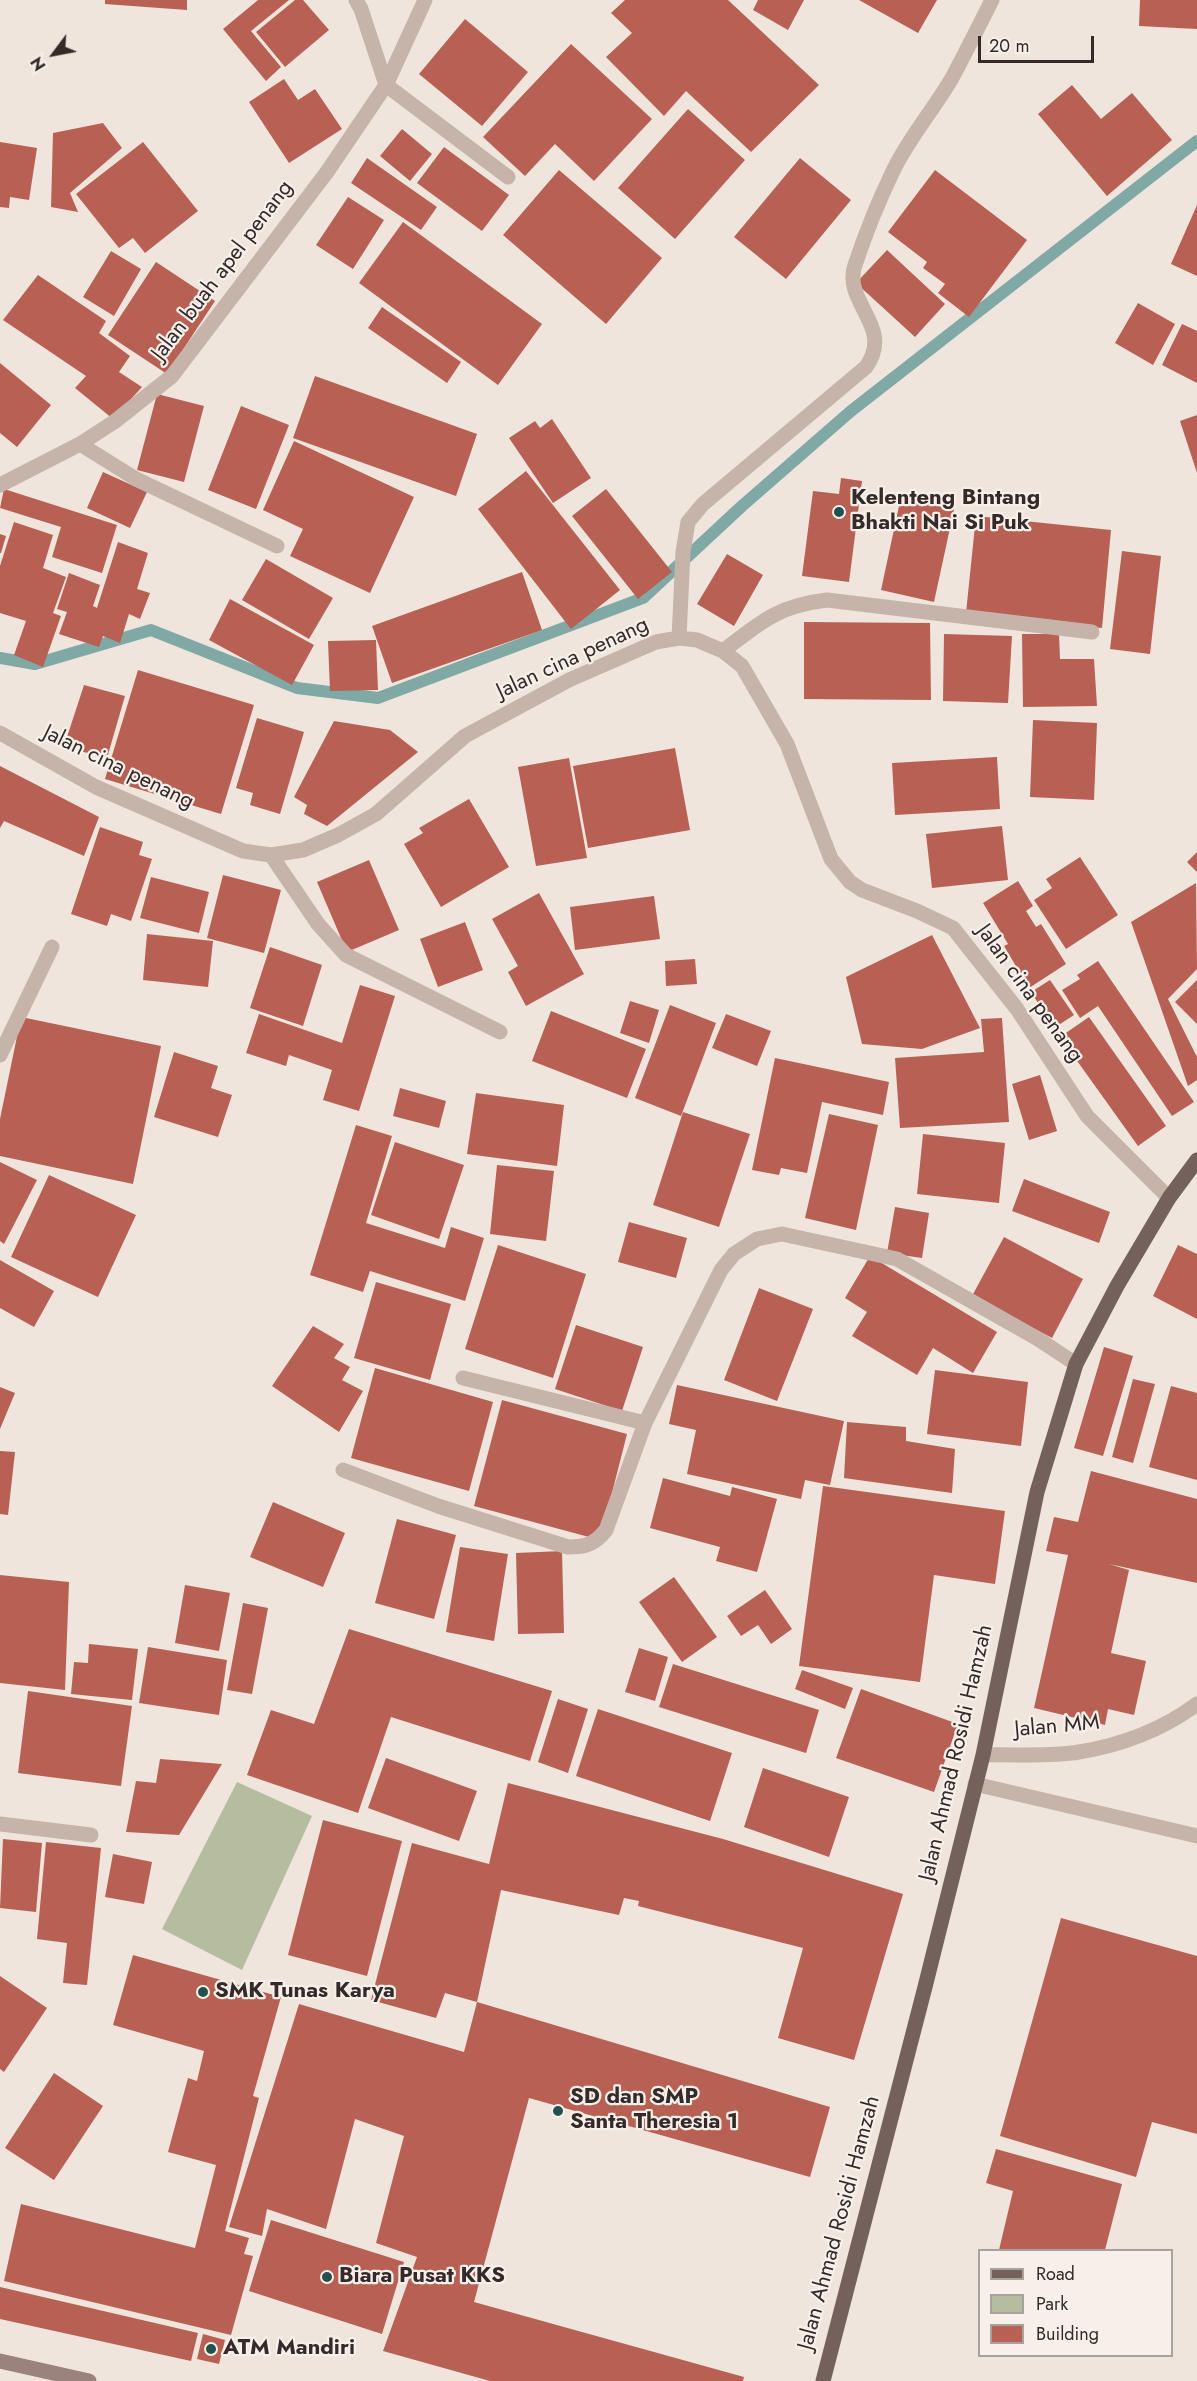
<!DOCTYPE html>
<html>
<head>
<meta charset="utf-8">
<style>
	body { margin:0 }
	#map { position:relative; width:1197px; height:2381px; overflow:hidden; background:#efe5dd; font-family:Jost,sans-serif }
	canvas { display:block }
	.legend { position:absolute; left:978px; top:2249px; width:195px; height:108px; box-sizing:border-box; background:#f7efe9; border:2px solid #a9a19c; margin:0; padding:8px 10px; list-style:none; font-size:18px; color:#342b29 }
	.legend li { display:flex; align-items:center; gap:12px; height:30px }
	.legend b { width:30px; border:2px solid #a9a19c }
	.north { position:absolute; left:24px; top:24px; width:60px; height:60px; -webkit-text-stroke:4px #f7efe9; paint-order:stroke; rotate:238deg; font-size:16px; font-weight:700; line-height:24px; text-align:center; color:#342b29 }
	.north::after { content:''; display:block; margin:auto; width:21px; height:27px; background:#342b29; clip-path:polygon(50% 0,100% 100%,50% 72%,0 100%) }
	.scale { position:absolute; left:978px; top:36px; width:116px; height:27px; box-sizing:border-box; border:3px solid #342b29; border-top:0; padding-left:8px; font-size:18px; line-height:21px; white-space:nowrap; color:#342b29; -webkit-text-stroke:4px #f7efe9; paint-order:stroke }
</style>
</head>
<body>
<div id="map">
<canvas width="1197" height="2381"></canvas>
<ul class="legend">
<li><b style="height:8px;background:#74615c"></b>Road</li>
<li><b style="height:16px;background:#b6bc9f"></b>Park</li>
<li><b style="height:16px;background:#b76053"></b>Building</li>
</ul>
<div class="north">N</div>
<div class="scale">20 m</div>
</div>
<script>
const g = document.querySelector('canvas').getContext('2d');
g.lineJoin = 'round';
function fillPath(path, color) { g.fillStyle = color; g.fill(path, 'evenodd'); }
function strokePath(path, color, width, dash) { g.strokeStyle = color; g.lineWidth = width; g.lineCap = dash ? 'butt' : 'round'; g.setLineDash(dash || []); g.stroke(path); }
function write(font, color, halo, rows, align = 'center') {
  g.font = font + ' Jost,sans-serif'; g.lineWidth = 4.5; g.setLineDash([]); g.textBaseline = 'middle'; g.strokeStyle = halo; g.fillStyle = color; for (const [text, x, y, turn = 0] of rows) {
    g.save(); g.translate(x, y); g.rotate((+turn || 0) * Math.PI / 180); g.textAlign = isNaN(turn) ? turn : align; if (halo) g.strokeText(text, 0, 0); g.fillText(text, 0, 0); g.restore();
  }
}
fillPath(new Path2D(`
	M237 1782 312 1816 242 1970 162 1929Z`), '#b6bc9f');
strokePath(new Path2D(`
	M0 658 35 664 151 630 297 688 378 698 643 598 742 506 851 411 1197 141`), '#80a9a6', 12);
fillPath(new Path2D(`
	M105 0H187V10L105 4Z
	M258 0H289L251 31 281 67 266 81 223 29Z
	M295 0H303L329 30 285 67 256 32Z
	M625 0H728L819 85 751 152 686 91 664 116 606 57 632 33 611 13Z
	M758 0H804L788 30 753 10Z
	M859 0H937L918 33Z
	M1140 0H1197V29L1139 26Z
	M465 19 528 72 482 126 419 74Z
	M571 44 652 119 594 181 555 144 525 176 483 137Z
	M284 79 298 100 315 89 342 129 289 163 249 102Z
	M1072 85 1101 119 1132 93 1172 140 1107 196 1038 114Z
	M688 109 745 160 675 239 618 188Z
	M103 123 122 148 70 193 78 212 51 207 53 133Z
	M402 129 432 154 410 181 380 156Z
	M0 142 37 148 29 200 10 197 9 208 0 207Z
	M143 142 198 211 145 253 133 238 119 248 76 194Z
	M444 147 509 195 482 231 417 183Z
	M367 158 437 207 421 230 351 183Z
	M800 158 851 200 786 279 734 237Z
	M559 170 662 258 606 324 503 235Z
	M935 170 1027 240 969 317 938 293 945 284 923 268 927 262 888 232Z
	M348 197 384 220 353 269 316 245Z
	M1197 205V276L1171 264Z
	M403 222 542 324 498 385 359 283Z
	M887 250 945 304 915 337 856 283Z
	M111 251 141 269 114 316 83 297Z
	M156 262 215 301 167 374 108 335Z
	M38 275 106 321 99 333 130 356 119 372 142 387 113 419 75 388 86 376 3 320Z
	M1138 303 1175 324 1153 365 1115 343Z
	M382 307 461 362 447 383 368 328Z
	M1182 324 1197 331V383L1162 365Z
	M0 363 51 405 17 447 0 433Z
	M315 376 477 434 456 496 293 438Z
	M157 394 204 406 184 482 137 470Z
	M241 406 289 425 256 509 208 490Z
	M1197 415V473L1180 421Z
	M552 419 591 478 553 503 509 438 535 421 540 428Z
	M294 441 414 497 370 593 290 556 303 529 263 510Z
	M526 471 620 590 571 629 478 509Z
	M103 472 147 492 130 528 87 508Z
	M841 478 862 481 849 582 802 576 813 491 839 494Z
	M4 489 117 525 102 573 52 557 61 527 0 508Z
	M606 489 672 572 638 599 572 516Z
	M902 492 955 505 934 602 881 590Z
	M976 516 1111 530 1102 628 966 613Z
	M14 522 53 535 43 568 66 577 53 613 61 616 43 667 14 655 26 621 0 613V566Z
	M0 534 6 536 1 553H0Z
	M118 542 148 553 137 589 150 593 140 619 129 614 120 643 103 636 99 647 59 634 67 612 57 609 69 573 100 585 93 606 97 608Z
	M1122 551 1161 556 1150 654 1110 649Z
	M727 554 763 575 734 626 697 604Z
	M266 559 333 598 309 639 242 600Z
	M522 572 542 630 392 683 372 626Z
	M230 599 314 645 292 685 209 640Z
	M804 622 930 623 931 700 804 699Z
	M944 634 1012 636 1008 703 943 701Z
	M1022 634H1059L1060 659H1094L1097 706 1023 707Z
	M376 640 378 690 330 691 328 641Z
	M138 670 254 705 221 814 105 779Z
	M84 685 125 696 107 758 80 751 82 743 67 737Z
	M257 718 304 732 280 814 250 805 253 793 236 788Z
	M1033 720 1097 723 1094 800 1030 797Z
	M334 721 390 730 418 752 327 826 304 814 307 805 294 797Z
	M675 748 690 830 588 848 573 766Z
	M997 757 1000 809 895 815 892 763Z
	M569 758 587 858 536 866 518 767Z
	M0 766 99 817 84 856 4 821 0 828Z
	M469 799 509 867 441 907 404 844 423 833 419 828Z
	M1002 826 1008 880 932 888 926 834Z
	M100 827 143 842 139 855 152 859 131 921 111 914 107 926 71 914Z
	M1197 852V872L1187 862Z
	M1080 857 1118 915 1066 949 1034 900 1052 888 1046 879Z
	M369 860 399 930 347 952 317 882Z
	M223 875 281 890 264 953 207 938Z
	M151 877 209 892 199 933 140 918Z
	M1018 881 1033 906 1026 911 1036 927 1041 924 1066 964 1029 988 1004 946 1008 944 983 903Z
	M1196 883 1197 969 1168 999 1197 1057V1080L1188 1086 1131 922Z
	M539 893 584 974 526 1006 508 972 518 966 492 919Z
	M654 896 660 939 575 950 570 907Z
	M465 922 483 970 438 987 420 939Z
	M147 934 213 941 208 987 143 980Z
	M932 935 980 1028 922 1049 862 1044 846 977Z
	M270 947 322 965 303 1026 250 1008Z
	M695 959 697 984 666 986 665 961Z
	M1098 961 1194 1102 1172 1116 1098 1006 1080 1018 1062 990 1080 979 1077 975Z
	M1050 980 1074 1015 1054 1028 1031 992Z
	M1197 980V1024L1175 1002Z
	M360 985 395 996 359 1111 323 1100 332 1070 289 1055 286 1066 246 1053 259 1014 342 1043Z
	M630 1001 659 1010 649 1043 620 1033Z
	M670 1005 716 1023 681 1116 635 1098Z
	M551 1011 646 1049 627 1098 532 1061Z
	M726 1014 771 1031 757 1066 712 1048Z
	M21 1017 161 1046 133 1184 0 1156V1119Z
	M1089 1017 1166 1126 1138 1146 1060 1037Z
	M1002 1018 1009 1122 900 1128 895 1058 984 1052 981 1019Z
	M174 1052 218 1066 211 1088 232 1095 218 1137 154 1117Z
	M775 1058 889 1082 883 1115 822 1102 807 1173 781 1168 779 1175 752 1170Z
	M1040 1075 1057 1131 1029 1140 1012 1084Z
	M400 1088 446 1101 439 1128 393 1116Z
	M476 1093 564 1105 557 1166 467 1154Z
	M683 1112 750 1134 719 1227 653 1205Z
	M829 1114 878 1125 856 1230 805 1218Z
	M356 1125 392 1136 366 1223 445 1248 451 1227 484 1238 465 1301 370 1271 363 1292 310 1275Z
	M923 1134 1005 1143 999 1203 917 1194Z
	M395 1142 464 1165 439 1239 371 1215Z
	M0 1162 37 1180 4 1244 0 1241Z
	M497 1165 554 1171 546 1241 490 1234Z
	M49 1175 136 1215 98 1297 11 1257Z
	M1024 1179 1110 1212 1099 1243 1012 1211Z
	M895 1207 929 1213 922 1258 887 1253Z
	M629 1222 687 1238 676 1278 618 1262Z
	M1004 1237 1083 1279 1052 1338 972 1296Z
	M498 1245 586 1274 553 1378 465 1349Z
	M1178 1245 1197 1254V1319L1153 1296Z
	M870 1256 997 1332 973 1373 933 1348 917 1375 852 1336 867 1312 845 1298Z
	M0 1260 54 1291 34 1327 0 1308Z
	M376 1282 451 1304 430 1380 354 1358Z
	M759 1288 813 1309 777 1401 724 1380Z
	M576 1325 643 1347 622 1411 555 1389Z
	M313 1326 344 1344 334 1358 350 1367 342 1380 363 1391 339 1432 272 1386Z
	M1104 1347 1133 1356 1103 1456 1074 1448Z
	M375 1368 493 1402 469 1491 351 1458Z
	M935 1370 1028 1382 1021 1446 927 1434Z
	M1133 1379 1155 1384 1133 1463 1112 1457Z
	M677 1385 844 1421 830 1485 805 1480 801 1499 687 1474 696 1430 669 1424Z
	M1171 1386 1197 1393V1480L1149 1467Z
	M0 1387 15 1393 0 1429Z
	M502 1400 627 1434 600 1540 474 1506Z
	M847 1422 906 1427V1441L955 1449 952 1493 844 1478Z
	M0 1451 15 1452 8 1515 0 1514Z
	M1091 1471 1197 1499V1583L1109 1564 1129 1570 1111 1653 1146 1661 1134 1715 1108 1709 1105 1725 1034 1708 1068 1555 1046 1551 1054 1517 1078 1522Z
	M663 1478 730 1496 732 1487 777 1499 757 1572 716 1561 720 1547 650 1528Z
	M823 1486 1005 1511 995 1584 934 1575 920 1682 799 1666Z
	M273 1502 345 1533 323 1587 250 1557Z
	M397 1519 456 1535 434 1619 375 1603Z
	M460 1547 508 1554 494 1641 446 1632Z
	M562 1551 564 1633 518 1634 516 1553Z
	M0 1575 69 1582 65 1690 0 1683Z
	M674 1577 717 1637 682 1662 639 1602Z
	M185 1585 230 1593 219 1651 175 1643Z
	M765 1590 792 1629 771 1644 758 1625 741 1636 727 1616Z
	M243 1603 268 1608 252 1694 227 1690Z
	M349 1629 552 1691 530 1761 391 1717 358 1813 247 1775 271 1710 314 1724Z
	M89 1644 138 1649 132 1700 71 1694 74 1662 88 1663Z
	M148 1647 227 1660 219 1715 139 1703Z
	M639 1648 668 1657 655 1701 625 1692Z
	M673 1664 819 1710 806 1753 659 1707Z
	M802 1670 853 1688 845 1709 795 1689Z
	M861 1689 958 1724 934 1792 836 1758Z
	M28 1691 132 1706 121 1786 18 1773Z
	M558 1699 588 1709 568 1773 538 1762Z
	M598 1709 732 1753 710 1821 576 1776Z
	M386 1758 477 1791 459 1841 368 1808Z
	M160 1759 222 1764 179 1835 126 1832 136 1781 156 1783Z
	M763 1768 849 1797 829 1857 744 1827Z
	M508 1783 723 1839 903 1894 854 2060 778 2038 803 1948 638 1906 639 1901 624 1898 619 1915 501 1890 477 2002 830 2107 810 2177 529 2098 474 2302 744 2377 743 2381H490L383 2351 417 2257 376 2243 404 2136 355 2119 326 2229 267 2209 262 2236 229 2227 299 2004 464 2052 477 2002 445 1993 436 2018 371 2000 412 1843 489 1864Z
	M323 1820 402 1841 367 1976 288 1955Z
	M3 1839 42 1843 36 1912 0 1908Z
	M46 1842 101 1848 87 1985 63 1983 67 1943 37 1939Z
	M113 1854 152 1862 144 1904 105 1897Z
	M1061 1918 1197 1956V2134L1152 2122 1136 2177 1000 2136Z
	M133 1955 281 1997 253 2096 259 2098 225 2231 249 2238 244 2254 253 2256 231 2335 4 2281 21 2204 195 2248 216 2165 168 2152 188 2078 197 2081 204 2051 113 2025Z
	M0 1976 47 2008 4 2072 0 2069Z
	M54 2073 103 2106 54 2180 5 2148Z
	M996 2149 1122 2184 1105 2250H999L1013 2191 986 2183Z
	M271 2220 404 2262 382 2334 249 2291Z
	M0 2287 198 2333 191 2361 0 2319Z
	M203 2334 225 2340 219 2364 197 2359Z`), '#b76053');
strokePath(new Path2D(`
	M975 1784 1197 1836`), '#c6b4ab', 15);
strokePath(new Path2D(`
	M356 0 361 9 386 85
	M386 85 508 177
	M80 444 136 479 277 546
	M0 485 80 444 114 422 172 376 327 172 386 85 425 0
	M679 638 683 552 688 522 703 504 866 367C895 326 842 303 855 265 865 235 879 200 893 171 909 138 934 109 952 78 966 52 979 26 992 0
	M723 651C761 622 777 606 827 600L1092 632
	M0 733 96 787 243 851 271 855 303 850 338 835 376 814 465 736 569 680 656 642 679 638 697 640 723 651 742 666 787 744 831 859 850 882 862 890 917 911 953 928 1017 1009 1087 1116 1169 1198
	M271 855 318 924 346 955 500 1032
	M0 1055 52 947
	M463 1378 645 1423
	M343 1470 438 1506 568 1547C586 1547 595 1544 606 1530L645 1423 721 1270 734 1254 757 1239 782 1234 897 1259 1038 1339 1076 1364
	M983 1755C1013 1754 1049 1757 1079 1752 1122 1745 1162 1730 1197 1704
	M0 1824 91 1835`), '#c6b4ab', 15);
strokePath(new Path2D(`
	M0 2361 89 2381`), '#99837c', 15);
strokePath(new Path2D(`
	M823 2381 925 1987 983 1755 1037 1492 1076 1364 1117 1286 1169 1198 1197 1160`), '#74615c', 15);
for (const [x, y, r, color] of [
	[839,512,6,"#23514f"],
	[203,1992,6,"#23514f"],
	[558,2111,6,"#23514f"],
	[327,2277,6,"#23514f"],
	[211,2349,6,"#23514f"]
]) { const dot = new Path2D(); dot.arc(x, y, r, 0, 2 * Math.PI); g.fillStyle = color; g.fill(dot); strokePath(dot, '#f7efe9', 2); }
write('22px', '#342b29', '#f7efe9', [
	["Jalan buah apel penang",223,271,-53],
	["Jalan cina penang",573,659,-25],
	["Jalan cina penang",118,768,26],
	["Jalan cina penang",1029,994,54],
	["Jalan MM",1057,1727,-5],
	["Jalan Ahmad Rosidi Hamzah",957,1753,-77],
	["Jalan Ahmad Rosidi Hamzah",840,2223,-75]
]);
write('bold 22px', '#342b29', '#f7efe9', [
	["Kelenteng Bintang",851,499],
	["Bhakti Nai Si Puk",851,524],
	["SMK Tunas Karya",215,1992],
	["SD dan SMP",570,2098],
	["Santa Theresia 1",570,2123],
	["Biara Pusat KKS",339,2277],
	["ATM Mandiri",223,2349]
], 'left');
</script>
</body>
</html>
